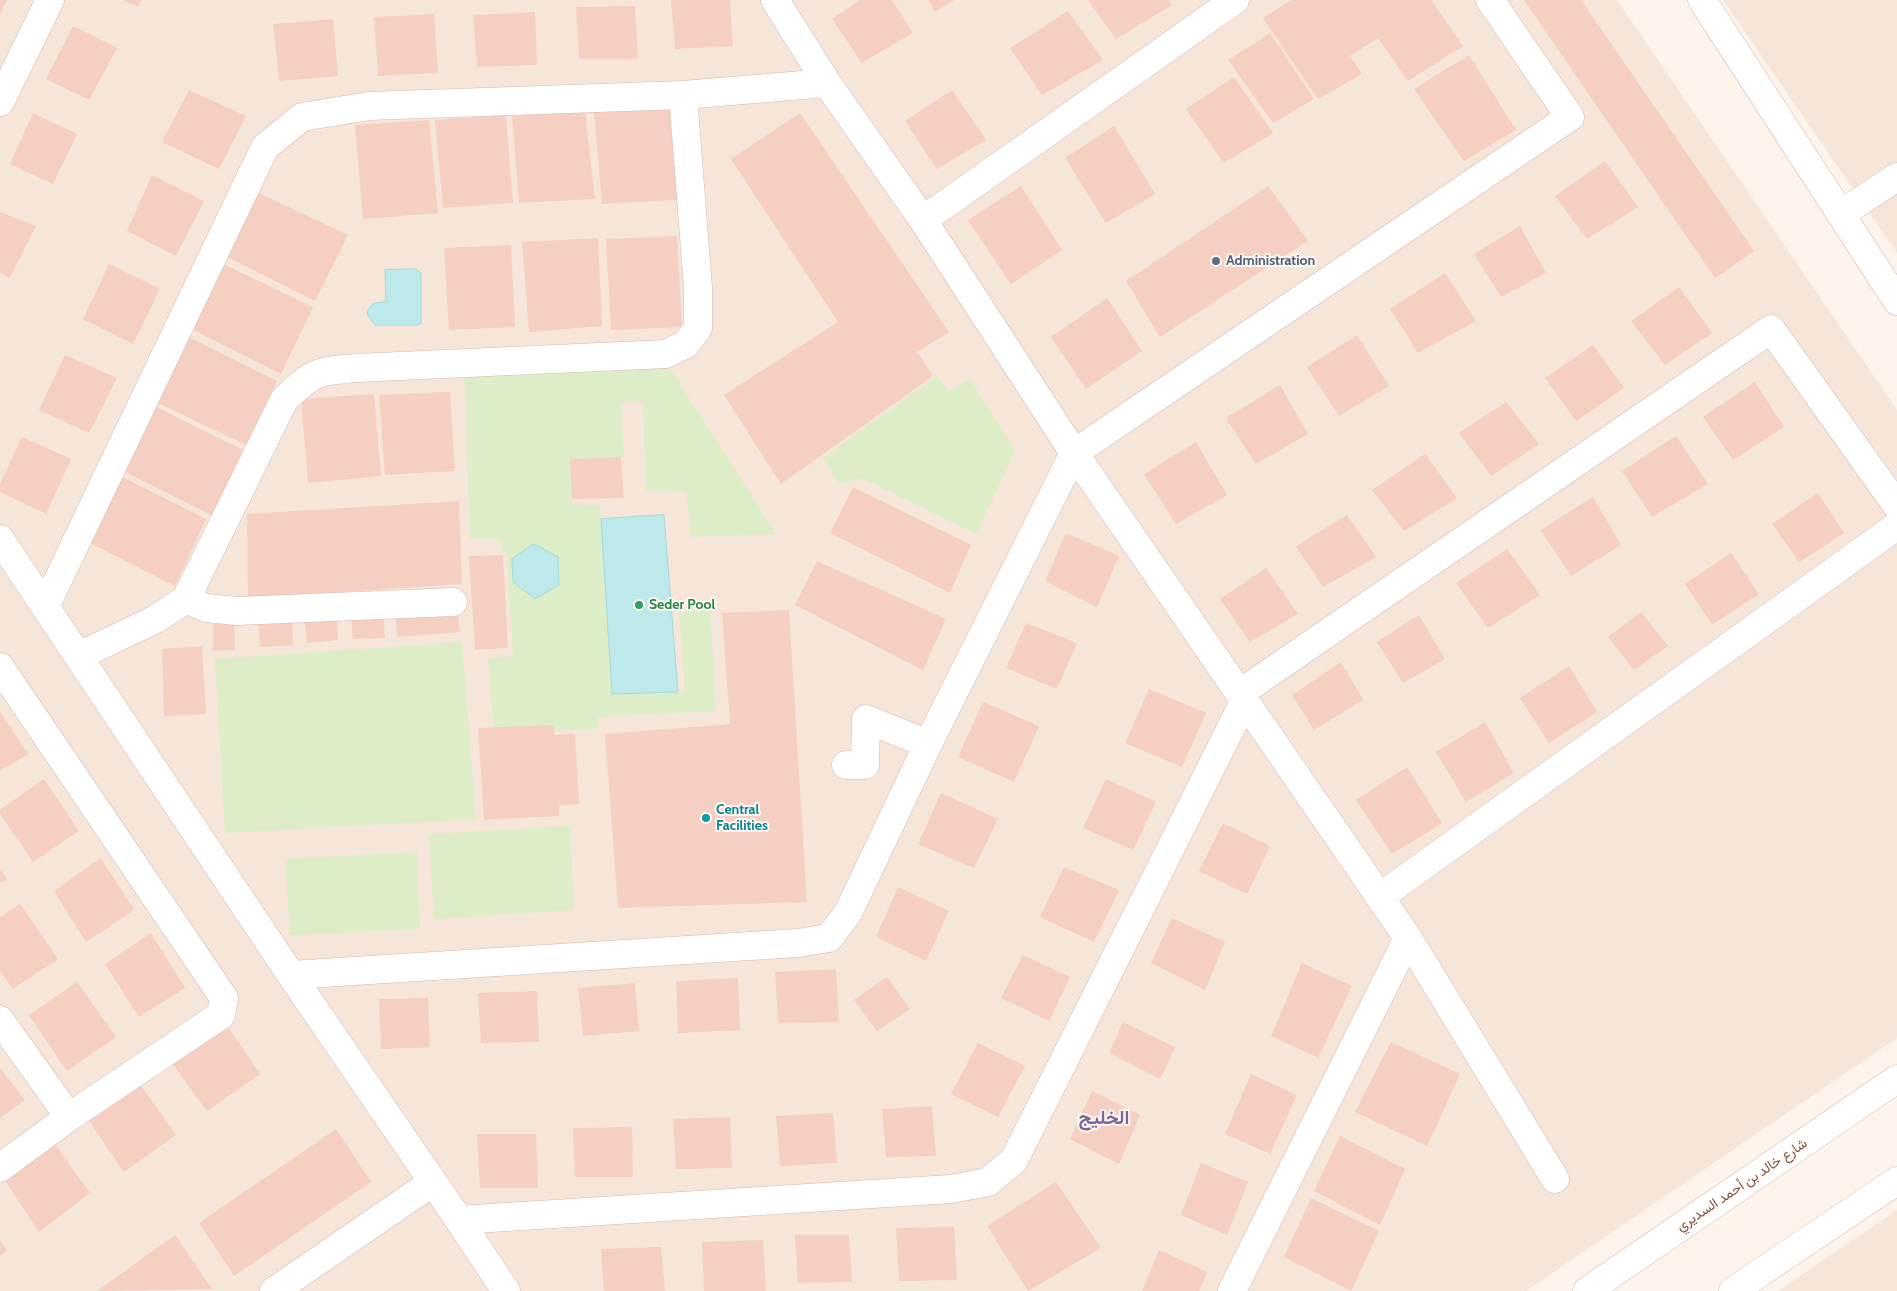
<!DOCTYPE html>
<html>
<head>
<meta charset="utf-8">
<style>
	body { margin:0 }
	canvas { display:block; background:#fef4eb }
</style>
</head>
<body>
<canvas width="1897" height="1291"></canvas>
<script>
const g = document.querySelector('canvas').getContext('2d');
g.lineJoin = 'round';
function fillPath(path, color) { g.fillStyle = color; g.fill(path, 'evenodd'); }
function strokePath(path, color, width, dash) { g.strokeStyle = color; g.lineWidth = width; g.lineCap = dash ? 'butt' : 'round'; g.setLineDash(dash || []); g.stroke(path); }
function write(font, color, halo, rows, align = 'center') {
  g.font = font + ' Cabin,Vazirmatn,sans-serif'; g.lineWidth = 4; g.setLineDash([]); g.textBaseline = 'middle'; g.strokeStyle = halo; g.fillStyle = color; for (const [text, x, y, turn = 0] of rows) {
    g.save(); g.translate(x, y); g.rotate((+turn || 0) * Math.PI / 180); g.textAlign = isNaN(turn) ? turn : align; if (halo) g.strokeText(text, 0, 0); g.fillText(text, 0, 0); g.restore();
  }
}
fillPath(new Path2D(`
	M0 0H1617L1897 410V1038L1526 1291H0Z
	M1723 0H1897V253Z
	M1897 1210V1291H1778Z`), '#f6e5d9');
fillPath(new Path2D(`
	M605 361 671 370 776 534 691 537 686 491 646 492 643 402H621L624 457 571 459 572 504 600 506 612 694 685 692 679 612 710 610 716 711 598 717V729L494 733 488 659 513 656 507 552 501 551 500 539H470L464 371Z
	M937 376 948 391 970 379 1015 451 976 534 862 478 840 484 823 458Z
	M462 642 476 819 225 833 215 659Z
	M570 826 574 910 434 919 429 834Z
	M417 852 420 929 290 935 285 859Z`), '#dcedc8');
const water = new Path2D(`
	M415 269 421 273V323L417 325H375L367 314C369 303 377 302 386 302L385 270Z
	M664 515 678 692 612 694 601 519Z
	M534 544 558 557 559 585 535 599 513 582 512 559Z`);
fillPath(water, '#bde9ea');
strokePath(water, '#a3dadc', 1);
fillPath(new Path2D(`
	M0 0H7L0 14Z
	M123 0H142L138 7Z
	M671 0H730L733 46 675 49Z
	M860 0H892L913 33 862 63 832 19Z
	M928 0H954L935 12Z
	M1088 0H1168L1172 5 1116 39Z
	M1291 0H1431L1463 46 1408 81 1378 38 1350 56 1362 74 1318 99 1263 18Z
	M1524 0H1581L1754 251 1715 278Z
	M635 6 638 59H579L576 7Z
	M1068 11 1103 60 1042 95 1010 48Z
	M535 12 537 65 477 67 473 15Z
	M434 14 438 73 378 76 374 17Z
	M333 19 338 76 279 81 273 24Z
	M73 26 117 48 89 100 46 79Z
	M1270 33 1314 99 1273 123 1228 60Z
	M1469 55 1516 130 1464 161 1414 89Z
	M1234 77 1273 133 1224 163 1186 109Z
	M189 90 246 116 219 169 162 142Z
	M952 90 986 140 937 169 905 121Z
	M670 108 678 200 602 204 594 112Z
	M585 112 595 199 519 203 512 116Z
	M33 113 77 134 53 184 10 164Z
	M800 113 949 332 917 352 933 376 781 484 724 395 838 322 731 159Z
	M506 115 513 203 443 208 435 120Z
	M429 120 438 213 363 219 355 125Z
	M1114 126 1155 194 1106 223 1065 158Z
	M1605 161 1638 207 1587 239 1555 196Z
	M152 175 204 201 176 256 127 231Z
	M1021 186 1062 250 1011 284 968 220Z
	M1268 186 1308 241 1160 337 1126 281Z
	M259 193 348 235 315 301 227 257Z
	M0 212 36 226 10 278 0 273Z
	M1520 226 1546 273 1501 297 1474 254Z
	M677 236 682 327 611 330 606 239Z
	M598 238 602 326 529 332 522 242Z
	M511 245 515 327 449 330 444 248Z
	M221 263 313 307 281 374 191 329Z
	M109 264 160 289 133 344 83 319Z
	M1445 273 1476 321 1418 353 1390 309Z
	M1679 287 1712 333 1665 365 1631 321Z
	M1107 298 1142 351 1086 389 1051 337Z
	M185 335 277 381 246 445 154 401Z
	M1357 335 1389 386 1339 416 1307 367Z
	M1593 345 1624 388 1576 421 1545 378Z
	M65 355 117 378 89 433 39 410Z
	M1755 382 1784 427 1733 460 1703 417Z
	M1280 385 1308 434 1256 464 1226 418Z
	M450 392 455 471 385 475 379 395Z
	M374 394 381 476 308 483 301 399Z
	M1506 402 1539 444 1491 476 1459 433Z
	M150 404 243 450 213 516 121 470Z
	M1676 436 1708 484 1652 517 1622 471Z
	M22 437 71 459 46 514 0 492V484Z
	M1196 442 1227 495 1176 524 1144 474Z
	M1425 454 1457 498 1404 531 1372 490Z
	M621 457 624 498 572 499 570 459Z
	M116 474 206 519 175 586 86 541Z
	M853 487 971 545 950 593 830 533Z
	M1818 493 1844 533 1799 562 1772 524Z
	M1593 497 1621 545 1571 576 1541 530Z
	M459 501 462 584 248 598 247 514Z
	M1347 515 1376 557 1323 587 1296 546Z
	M1066 533 1119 556 1097 607 1045 581Z
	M1507 549 1540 595 1488 628 1456 583Z
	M1731 553 1759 594 1712 625 1685 584Z
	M503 555 508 648 475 650 469 556Z
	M817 561 946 619 923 670 795 605Z
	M1266 568 1298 614 1250 642 1220 599Z
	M457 608 460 632 397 637 395 611Z
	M789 610 807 902 618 908 605 734 730 724 722 613Z
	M1641 612 1668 646 1634 670 1608 637Z
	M383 613 385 638 353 639 351 615Z
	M337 615 338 640 307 643 304 618Z
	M1419 615 1445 659 1403 683 1377 642Z
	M292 618 293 645 260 647 258 621Z
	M1026 623 1077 643 1057 689 1006 668Z
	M213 624H234L235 650 213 651Z
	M202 646 206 714 164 716 162 649Z
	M1341 662 1363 700 1314 730 1292 695Z
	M1569 666 1597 712 1549 743 1520 698Z
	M1149 689 1206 713 1182 767 1125 743Z
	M983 702 1039 726 1014 782 958 757Z
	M0 712 28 754 0 771Z
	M1485 722 1514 773 1466 802 1436 752Z
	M554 725V735L575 734 579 804 559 805V816L484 820 478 728Z
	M1407 767 1442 823 1392 854 1356 800Z
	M44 779 79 831 33 862 0 814V810Z
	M1106 779 1156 802 1133 850 1083 828Z
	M941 793 998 819 974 868 918 844Z
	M1223 823 1270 846 1247 894 1199 871Z
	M101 858 134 910 86 942 54 891Z
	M1064 867 1119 890 1094 942 1040 917Z
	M0 869 7 879 0 883Z
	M898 887 949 911 926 961 876 937Z
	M20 904 58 959 13 989 0 971V917Z
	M1172 918 1225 942 1205 990 1151 963Z
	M151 933 185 988 139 1017 105 964Z
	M1023 955 1070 977 1049 1021 1001 998Z
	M1302 963 1352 986 1318 1058 1271 1036Z
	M836 969 839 1022 778 1023 775 972Z
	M887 977 910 1009 877 1031 854 1000Z
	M738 978 740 1030 678 1033 676 981Z
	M77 982 116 1037 67 1071 29 1015Z
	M635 983 639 1031 583 1036 578 988Z
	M537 991 539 1042 481 1043 478 993Z
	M428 998 430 1047 381 1049 379 999Z
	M1123 1022 1175 1047 1160 1079 1109 1053Z
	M226 1024 260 1074 207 1111 171 1062Z
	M1391 1042 1460 1074 1427 1146 1355 1112Z
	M978 1043 1025 1066 998 1117 951 1094Z
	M0 1068 25 1100 0 1118Z
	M1251 1074 1297 1095 1270 1154 1225 1134Z
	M139 1083 176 1135 124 1172 87 1118Z
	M1092 1091 1140 1115 1119 1164 1070 1139Z
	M932 1106 936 1156 886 1157 882 1109Z
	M833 1113 837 1163 780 1166 776 1116Z
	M730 1117 732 1168 676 1169 673 1119Z
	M632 1127 633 1177H575L573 1128Z
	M336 1129 371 1182 234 1276 199 1223Z
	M477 1134H536L538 1188H480Z
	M1340 1136 1405 1169 1380 1225 1314 1191Z
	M54 1143 90 1193 39 1232 4 1179Z
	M1201 1163 1248 1182 1227 1235 1181 1215Z
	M1056 1182 1101 1248 1028 1291 987 1226Z
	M1311 1198 1379 1231 1351 1291 1284 1257Z
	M954 1227 957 1280 899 1281 896 1228Z
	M175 1235 212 1289 97 1291Z
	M795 1235H849L852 1282 798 1283Z
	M763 1240 766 1291H704L702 1242Z
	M0 1241 7 1250 0 1256Z
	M661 1247 665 1291H604L601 1249Z
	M1159 1250 1207 1272 1199 1291H1142Z`), '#f5cfc1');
const minor = new Path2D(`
	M775 0 827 83
	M1702 0 1897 301
	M0 102 50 0
	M1841 214 1897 177
	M923 220 1235 0
	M0 539 291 975 798 943 829 938 848 913 928 744 1074 453 923 220 827 83 683 95 369 106 302 117 265 147 46 605
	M186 599 206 608 237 611 453 602
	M79 656 156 619 186 599 284 400C313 372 316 371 356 368L666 354 686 344 698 328V288L683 95
	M0 667 224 998 221 1015 69 1117 0 1168
	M1240 693 1771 329 1897 506
	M846 765H865L866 719 928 744
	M1381 896 1897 526
	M1408 938 1555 1179
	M291 975 459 1220 951 1189 988 1182 1014 1160 1245 700
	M0 1020 69 1117
	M459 1220 506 1291
	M274 1291 433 1182
	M1232 1291 1408 938 1074 453 1570 117 1490 0
	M1587 1291 1897 1079
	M1733 1291 1897 1181`);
strokePath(minor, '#d2baaf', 29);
strokePath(minor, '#fff', 28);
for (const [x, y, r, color] of [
	[1216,261,5,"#5c6f8a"],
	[639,605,5,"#2e9e5b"],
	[706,818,5,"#0f9aa8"]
]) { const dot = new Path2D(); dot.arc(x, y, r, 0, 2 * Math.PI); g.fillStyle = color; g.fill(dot); strokePath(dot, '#fff9f3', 2); }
write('bold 14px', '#4e5e75', '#fff9f3', [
	["Administration",1226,261]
], 'left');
write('bold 14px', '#27864d', '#fff9f3', [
	["Seder Pool",649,605]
], 'left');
write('bold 14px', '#0d838f', '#fff9f3', [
	["Central",716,810],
	["Facilities",716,826]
], 'left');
write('14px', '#7c564b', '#fff9f3', [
	["شارع خالد بن أحمد السديري",1742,1185,-34]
]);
write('bold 19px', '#7f6497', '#fff9f3', [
	["الخليج",1104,1118]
]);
</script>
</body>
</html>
